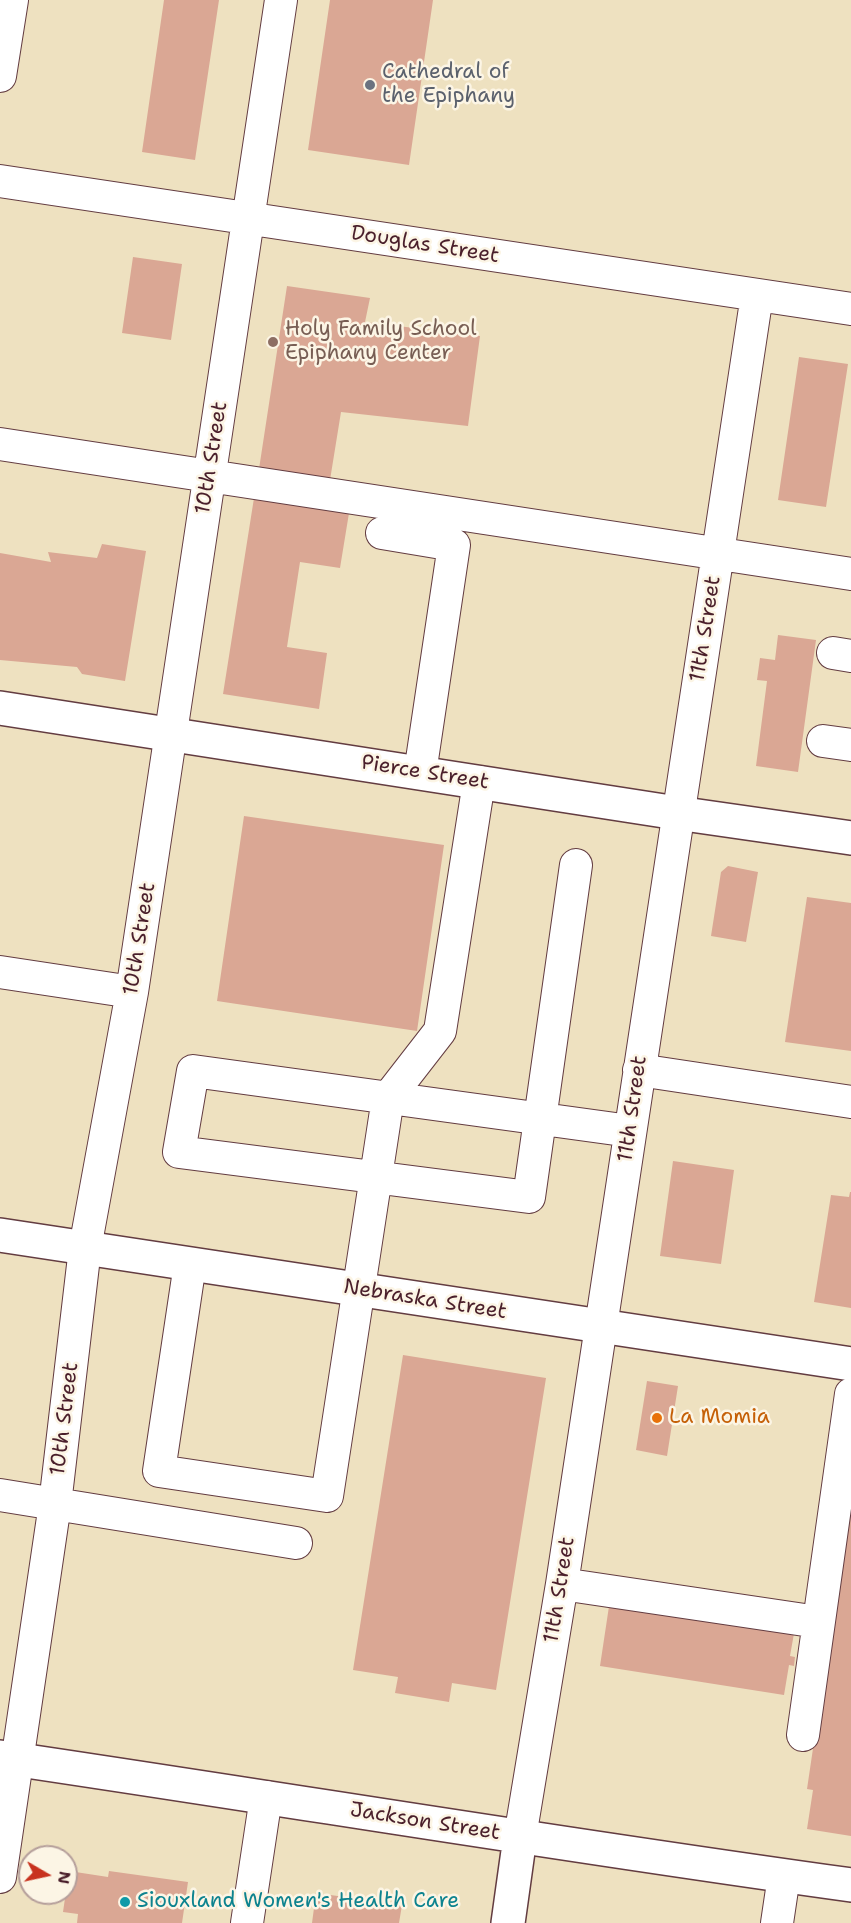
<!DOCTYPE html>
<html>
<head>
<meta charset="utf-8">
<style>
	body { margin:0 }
	#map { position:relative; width:851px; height:1923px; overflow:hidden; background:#eee1c0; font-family:"Shantell Sans",sans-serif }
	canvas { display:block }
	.north { position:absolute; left:18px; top:1845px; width:60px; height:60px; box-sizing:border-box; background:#fcf5e5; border:2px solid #b59f9b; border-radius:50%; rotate:99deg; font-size:16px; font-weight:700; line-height:24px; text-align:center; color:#4a1f2b }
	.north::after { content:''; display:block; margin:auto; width:21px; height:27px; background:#c8321e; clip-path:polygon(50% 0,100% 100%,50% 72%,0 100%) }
</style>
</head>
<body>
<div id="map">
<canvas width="851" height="1923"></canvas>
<div class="north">N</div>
</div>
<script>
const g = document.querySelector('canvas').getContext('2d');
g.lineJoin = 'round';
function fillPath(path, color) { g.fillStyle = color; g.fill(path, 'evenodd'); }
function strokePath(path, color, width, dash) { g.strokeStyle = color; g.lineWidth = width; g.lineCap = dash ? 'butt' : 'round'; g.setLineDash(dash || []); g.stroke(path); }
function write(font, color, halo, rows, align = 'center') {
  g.font = font + ' "Shantell Sans",sans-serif'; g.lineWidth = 5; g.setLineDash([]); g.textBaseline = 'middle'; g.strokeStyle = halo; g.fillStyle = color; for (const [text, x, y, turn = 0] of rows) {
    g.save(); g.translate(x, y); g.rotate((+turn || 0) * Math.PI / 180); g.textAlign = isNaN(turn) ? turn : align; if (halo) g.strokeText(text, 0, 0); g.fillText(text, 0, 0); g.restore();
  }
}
fillPath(new Path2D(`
	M164 0H219L195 160 142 152Z
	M330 0H433L409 165 308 150Z
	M133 257 182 264 171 340 122 333Z
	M287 286 370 298 365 322 480 336 468 426 341 412 330 480 259 469Z
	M799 357 848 364 826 507 778 500Z
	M254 498 349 513 340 568 300 562 287 647 327 653 319 709 223 694Z
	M102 544 146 551 125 681 82 674 77 667 0 660V553L51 562 48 552 97 558Z
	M778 635 816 640 798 772 756 766 767 681 757 680 760 658 775 660Z
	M244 816 444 845 417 1031 217 1001Z
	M728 866 758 872 746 942 711 936 721 872Z
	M807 897 851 903V1051L785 1042Z
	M673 1161 734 1170 721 1264 660 1256Z
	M850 1192H851V1308L814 1302 831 1195 849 1197Z
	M403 1355 546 1378 496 1690 452 1683 449 1702 395 1693 398 1677 353 1670Z
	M647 1381 678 1386 667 1456 636 1450Z
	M850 1499H851V1836L807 1829 813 1790 807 1789Z
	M611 1593 796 1622 790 1656 795 1657 794 1666 789 1665 784 1695 600 1666Z
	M69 1871 108 1877 109 1871 188 1882 182 1923H77L78 1914 63 1912Z
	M316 1893 402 1905 399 1923H312Z`), '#daa794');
const minor = new Path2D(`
	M0 76 12 0
	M0 181 851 309
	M0 444 851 574
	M382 533 454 545 420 773
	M833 653 851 656
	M823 741 851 745
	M576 865 529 1197 179 1152 193 1071C338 1091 484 1111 630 1131
	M0 972 132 992
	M639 1070 851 1102
	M190 1264 159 1471 327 1496 388 1098 440 1031 479 782
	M0 1495 296 1543
	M562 1584 818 1622
	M803 1735 851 1394
	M520 1837 562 1584 757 295
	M0 1877 55 1504 85 1248 132 992 281 0
	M247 1923 266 1797
	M777 1923 784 1876`);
const major = new Path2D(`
	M0 708 677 813 851 838
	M0 1235 851 1364
	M0 1757C284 1799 567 1846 851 1885
	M508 1923 520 1837`);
strokePath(minor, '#633c41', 34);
strokePath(major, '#633c41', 36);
strokePath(minor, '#fff', 32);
strokePath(major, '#fff', 33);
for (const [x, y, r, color] of [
	[370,85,6,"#6b7280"],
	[273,342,6,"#8d6e63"],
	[657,1418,6,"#e8710a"],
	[125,1902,6,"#0f9aa8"]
]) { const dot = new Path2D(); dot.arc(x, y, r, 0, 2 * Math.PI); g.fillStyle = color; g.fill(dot); strokePath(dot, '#fcf5e5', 2); }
write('21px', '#5b616d', '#fcf5e5', [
	["Cathedral of",382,73],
	["the Epiphany",382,97]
], 'left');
write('21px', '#4a1f2b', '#fcf5e5', [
	["Douglas Street",425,245,9],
	["10th Street",212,458,-81],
	["11th Street",706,629,-81],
	["Pierce Street",425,773,9],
	["10th Street",140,939,-81],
	["11th Street",633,1109,-82],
	["Nebraska Street",425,1300,9],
	["10th Street",65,1419,-83],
	["11th Street",560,1590,-81],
	["Jackson Street",425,1822,9]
]);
write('21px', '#785e54', '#fcf5e5', [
	["Holy Family School",285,330],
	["Epiphany Center",285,354]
], 'left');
write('21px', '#c56008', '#fcf5e5', [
	["La Momia",669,1418]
], 'left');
write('21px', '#0d838f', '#fcf5e5', [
	["Siouxland Women's Health Care",137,1902]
], 'left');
</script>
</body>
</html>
